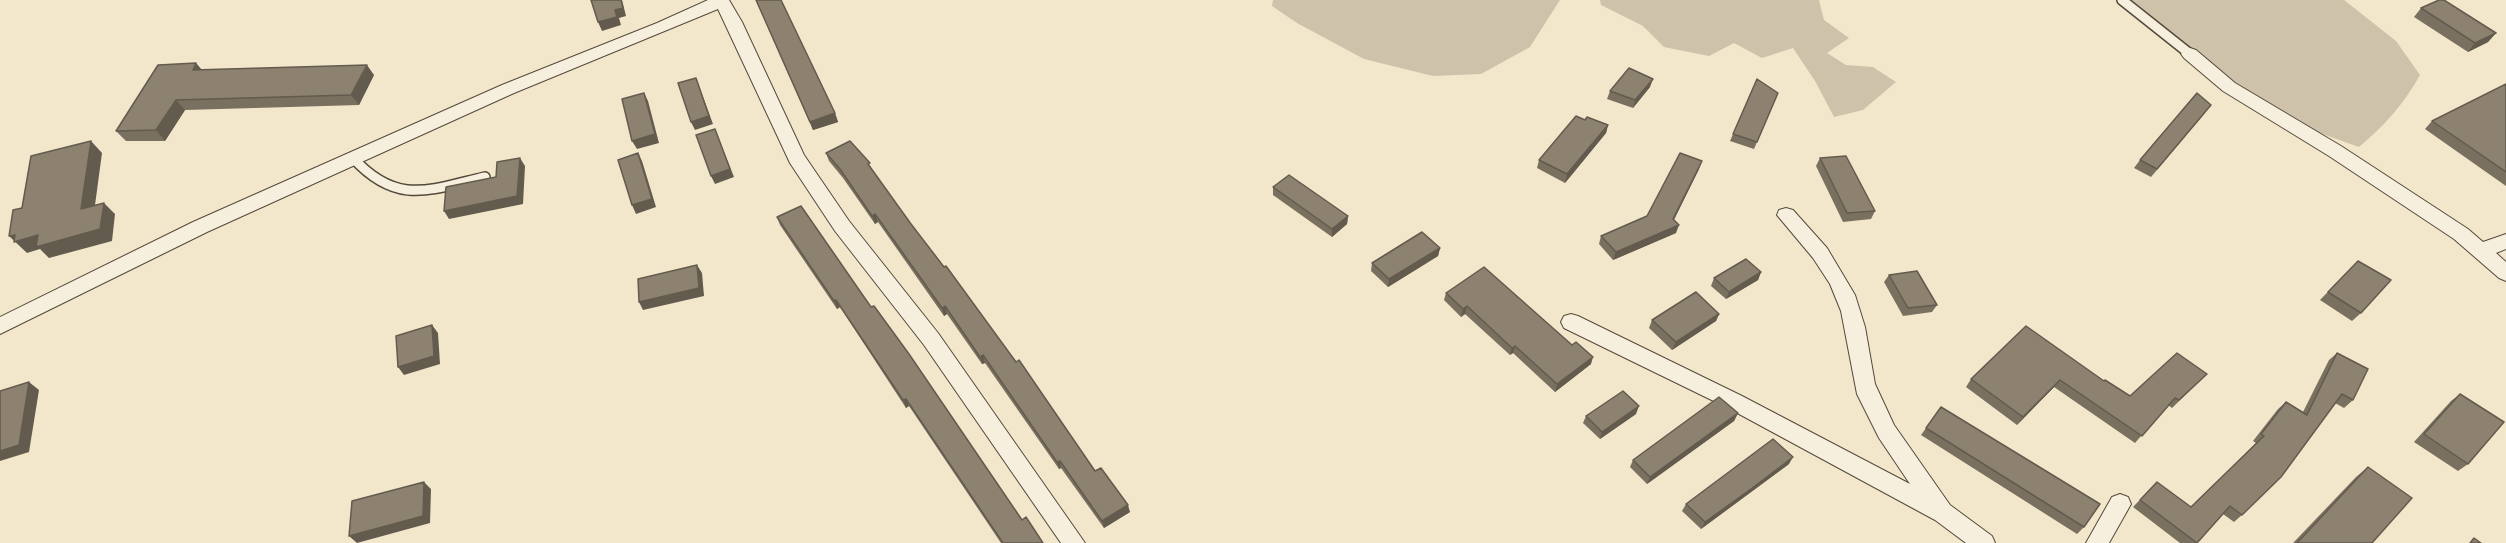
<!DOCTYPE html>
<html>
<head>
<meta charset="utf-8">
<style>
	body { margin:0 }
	canvas { display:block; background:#f2e7cb }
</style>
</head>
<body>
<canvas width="2506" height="543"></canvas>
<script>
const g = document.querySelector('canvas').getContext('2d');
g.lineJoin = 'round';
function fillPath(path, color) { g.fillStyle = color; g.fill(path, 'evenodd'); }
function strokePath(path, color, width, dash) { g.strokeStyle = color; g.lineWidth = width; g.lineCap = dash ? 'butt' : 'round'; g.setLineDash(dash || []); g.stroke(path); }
fillPath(new Path2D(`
	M1273 0H1560L1530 47 1481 74 1433 76 1364 59 1297 23 1272 6Z
	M1600 0H1819L1824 20 1849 38 1827 53 1846 65 1873 67 1896 82 1863 110 1834 117 1815 81 1793 48 1762 58 1734 43 1709 56 1664 47 1643 26 1601 5Z
	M2130 0H2344L2396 41 2420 75C2404 104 2384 126 2359 147L2314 131 2252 96Z`), '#cec3aa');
const lane = new Path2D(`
	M2122 0 2190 54
	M353 158C397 206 429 190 485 177`);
const street = new Path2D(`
	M708 0H729L742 22 804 155 849 221 938 333 1085 543H1061L924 345 835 231 790 163 718 9 514 93 207 232 0 334V317L193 222 502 85 657 23Z
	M2190 48 2196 50 2235 83 2341 146 2468 229 2483 242 2506 234V249L2496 253 2506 262V281L2499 278 2454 239 2329 156 2223 91 2184 58 2181 54 2184 50Z
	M1786 208 1793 210 1827 248 1855 295 1865 327 1875 384 1894 425 1950 505 1992 536 1995 543H1966L1935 520 1728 408 1564 328 1561 322 1564 316 1571 314 1578 316 1742 396 1910 484 1879 438 1857 394 1841 311 1830 284 1813 258 1777 215 1779 210Z
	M2120 494 2128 497 2131 504 2109 543H2086L2112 497Z`);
strokePath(lane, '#54493b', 12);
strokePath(street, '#54493b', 2);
strokePath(lane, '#f7efdd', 9);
fillPath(street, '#f7efdd');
fillPath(new Path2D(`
	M756 0 835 113 838 122 813 130Z
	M2421 8 2496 33 2488 42 2468 52 2414 17Z
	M196 63 201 69 374 75 359 105 185 110 165 141H126L116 131Z
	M1757 79 1778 93 1754 149 1730 141Z
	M2506 84V186L2425 129 2432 121Z
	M1650 87 1633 108 1607 99 1610 91Z
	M2205 113 2151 177 2134 168 2140 160Z
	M1608 125 1606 133 1565 183 1537 168 1539 160Z
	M826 153 872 170 911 224 1095 471 1130 512 1104 528 1061 468 1059 469 985 363 982 364 947 314 944 316 878 222 875 224 843 178 829 161Z
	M1820 158 1875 211 1871 219 1843 222 1816 166Z
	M1699 169 1674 220 1676 233 1613 260 1599 244 1601 236 1647 216Z
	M1273 187 1348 216 1347 224 1332 237 1273 195Z
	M777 217 871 307 1022 520 1043 543H1001L909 406 906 408 840 307 837 309 780 225Z
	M1440 248 1438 256 1388 287 1371 271 1372 263Z
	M2358 261 2361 313 2352 321 2320 300Z
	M1761 272 1758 280 1726 299 1711 286 1714 278Z
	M1889 275 1937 305 1932 312 1903 316 1884 282Z
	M1446 293 1591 364 1555 392 1513 353 1510 355 1465 314 1461 317 1444 300Z
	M1719 314 1716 321 1672 350 1649 328 1652 320Z
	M2026 326 2104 381 2130 396 2207 374 2172 408 2168 405 2135 443 2054 387 2017 425 1966 387 1971 379Z
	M2337 353 2353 400 2344 408 2335 403 2242 515 2234 522 2223 514 2197 543H2180L2133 507 2157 482 2191 507 2256 443 2253 441 2278 409 2286 402 2303 412 2329 360Z
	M2460 394 2468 464 2458 471 2414 442 2451 401Z
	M1941 407 2084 527 2077 534 1921 435Z
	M1738 413 1734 421 1647 484 1630 467 1633 460Z
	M1636 414 1600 439 1583 423 1586 416Z
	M1789 464 1701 529 1682 511 1686 504Z
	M2368 467 2372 543H2293L2356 477Z`), '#79705f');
fillPath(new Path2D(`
	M621 0H622L626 16 619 18 621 25 602 31 598 22 615 10Z
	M2496 33 2488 42 2468 52 2475 43Z
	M196 63 205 74 193 70Z
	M367 65 374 75 359 105 351 95Z
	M696 78 713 124 695 130 691 122Z
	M1653 79 1650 87 1633 108 1635 100Z
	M644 93 648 101 659 143 637 149 632 141Z
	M176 100 185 110 165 141 156 130Z
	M835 113 838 122 813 130 810 122Z
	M1608 125 1606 133 1565 183 1567 174Z
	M715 129 734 177 715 184 711 176Z
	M91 141 102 153 93 220 81 209Z
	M638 153 642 161 656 207 636 214 632 205Z
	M520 158 525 166 523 204 449 219 444 211 517 196Z
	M1702 161 1699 169 1670 227 1673 219Z
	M104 203 115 214 112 241 49 258 40 249 27 253 9 236Z
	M875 214 878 222 875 224 872 216Z
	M1348 216 1347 224 1332 237V229Z
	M1679 225 1676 233 1613 260 1616 252Z
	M1440 248 1438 256 1388 287 1389 279Z
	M697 265 702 273 704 296 643 310 639 302Z
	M1761 272 1758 280 1726 299 1729 292Z
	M836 300 840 307 837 309 834 301Z
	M945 306 947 314 944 316 942 308Z
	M1467 306 1465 314 1461 317 1463 309Z
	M1719 314 1716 321 1672 350 1676 342Z
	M432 325 438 333 440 364 404 375 398 367Z
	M1515 346 1513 353 1510 355 1512 348Z
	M983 355 985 363 982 364 980 357Z
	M1593 357 1591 364 1555 392 1557 384Z
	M2060 380 2054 387 2017 425 2023 417Z
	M29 382 39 390 29 452 0 461V451Z
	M906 399 909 406 906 408 903 400Z
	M1639 406 1636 414 1600 439 1602 432Z
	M1738 413 1734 421 1647 484 1650 477Z
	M1793 457 1789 464 1701 529 1705 522Z
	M1060 461 1061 468 1059 469 1057 462Z
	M424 482 431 489 430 523 357 543 349 536Z
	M1128 505 1130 512 1104 528 1102 521Z`), '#635b4e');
const building = new Path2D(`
	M591 0H621L623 8 615 10 617 17 598 22Z
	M756 0H781L835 113 810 122Z
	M2439 0H2444L2496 33 2475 43 2421 8Z
	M196 63 193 70 367 65 351 95 176 100 156 130 116 131 158 65Z
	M1629 68 1653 79 1635 100 1610 91Z
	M696 78 709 116 691 122 678 83Z
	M1757 79 1778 93 1757 142 1733 134Z
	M2506 84V172L2432 121Z
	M644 93 655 134 632 141 622 99Z
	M2197 93 2211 105 2157 169 2140 160Z
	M1576 116 1585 120 1587 117 1608 125 1567 174 1539 160Z
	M715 129 730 169 711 176 696 135Z
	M91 141 81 209 104 203 100 229 36 247 38 235 14 242 15 235 9 236 13 210 22 208 31 156Z
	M850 141 870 163 868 164 911 224 944 267 946 266 1016 362 1019 360 1095 471 1101 468 1128 505 1102 521 1060 461 1057 462 983 355 980 357 945 306 942 308 875 214 872 216 840 169 826 153Z
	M638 153 652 199 632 205 618 160Z
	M1680 153 1702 161 1673 219 1679 225 1616 252 1601 236 1647 216Z
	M1846 156 1875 211 1847 213 1820 158Z
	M520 158 517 196 444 211 446 187 496 177 497 162Z
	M1289 175 1348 216 1332 229 1273 187Z
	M801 206 871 307 874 306 909 354 1022 520 1026 517 1043 543H1003L906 399 903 400 836 300 834 301 777 217Z
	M1422 232 1440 248 1389 279 1372 263Z
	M1746 259 1761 272 1729 292 1714 278Z
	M2358 261 2391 280 2361 313 2328 292Z
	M697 265 699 288 639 302 638 279Z
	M1484 267 1572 345 1576 342 1593 357 1557 384 1515 346 1512 348 1467 306 1463 309 1446 293Z
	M1917 271 1937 305 1908 308 1889 275Z
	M1696 292 1719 314 1676 342 1652 320Z
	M432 325 434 356 398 367 396 336Z
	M2026 326 2104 381 2105 380 2130 396 2177 353 2207 374 2179 400 2175 398 2142 436 2060 380 2023 417 1971 379Z
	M2337 353 2368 369 2353 400 2342 394 2281 477 2242 515 2230 506 2197 543 2140 500 2157 482 2191 507 2264 436 2261 434 2286 402 2307 415Z
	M29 382 19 445 0 451V391Z
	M1623 391 1639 406 1602 432 1586 416Z
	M2460 394 2504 422 2468 464 2424 434Z
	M1719 397 1738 413 1650 477 1633 460Z
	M1941 407 2100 504 2084 527 1926 428Z
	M1773 439 1793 457 1755 486 1705 522 1686 504Z
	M2368 467 2412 498 2372 543H2297Z
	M424 482 423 516 349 536 352 501Z
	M2474 538 2481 543H2470Z`);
fillPath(building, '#8d826f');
strokePath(building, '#635b4e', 1.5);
</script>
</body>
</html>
